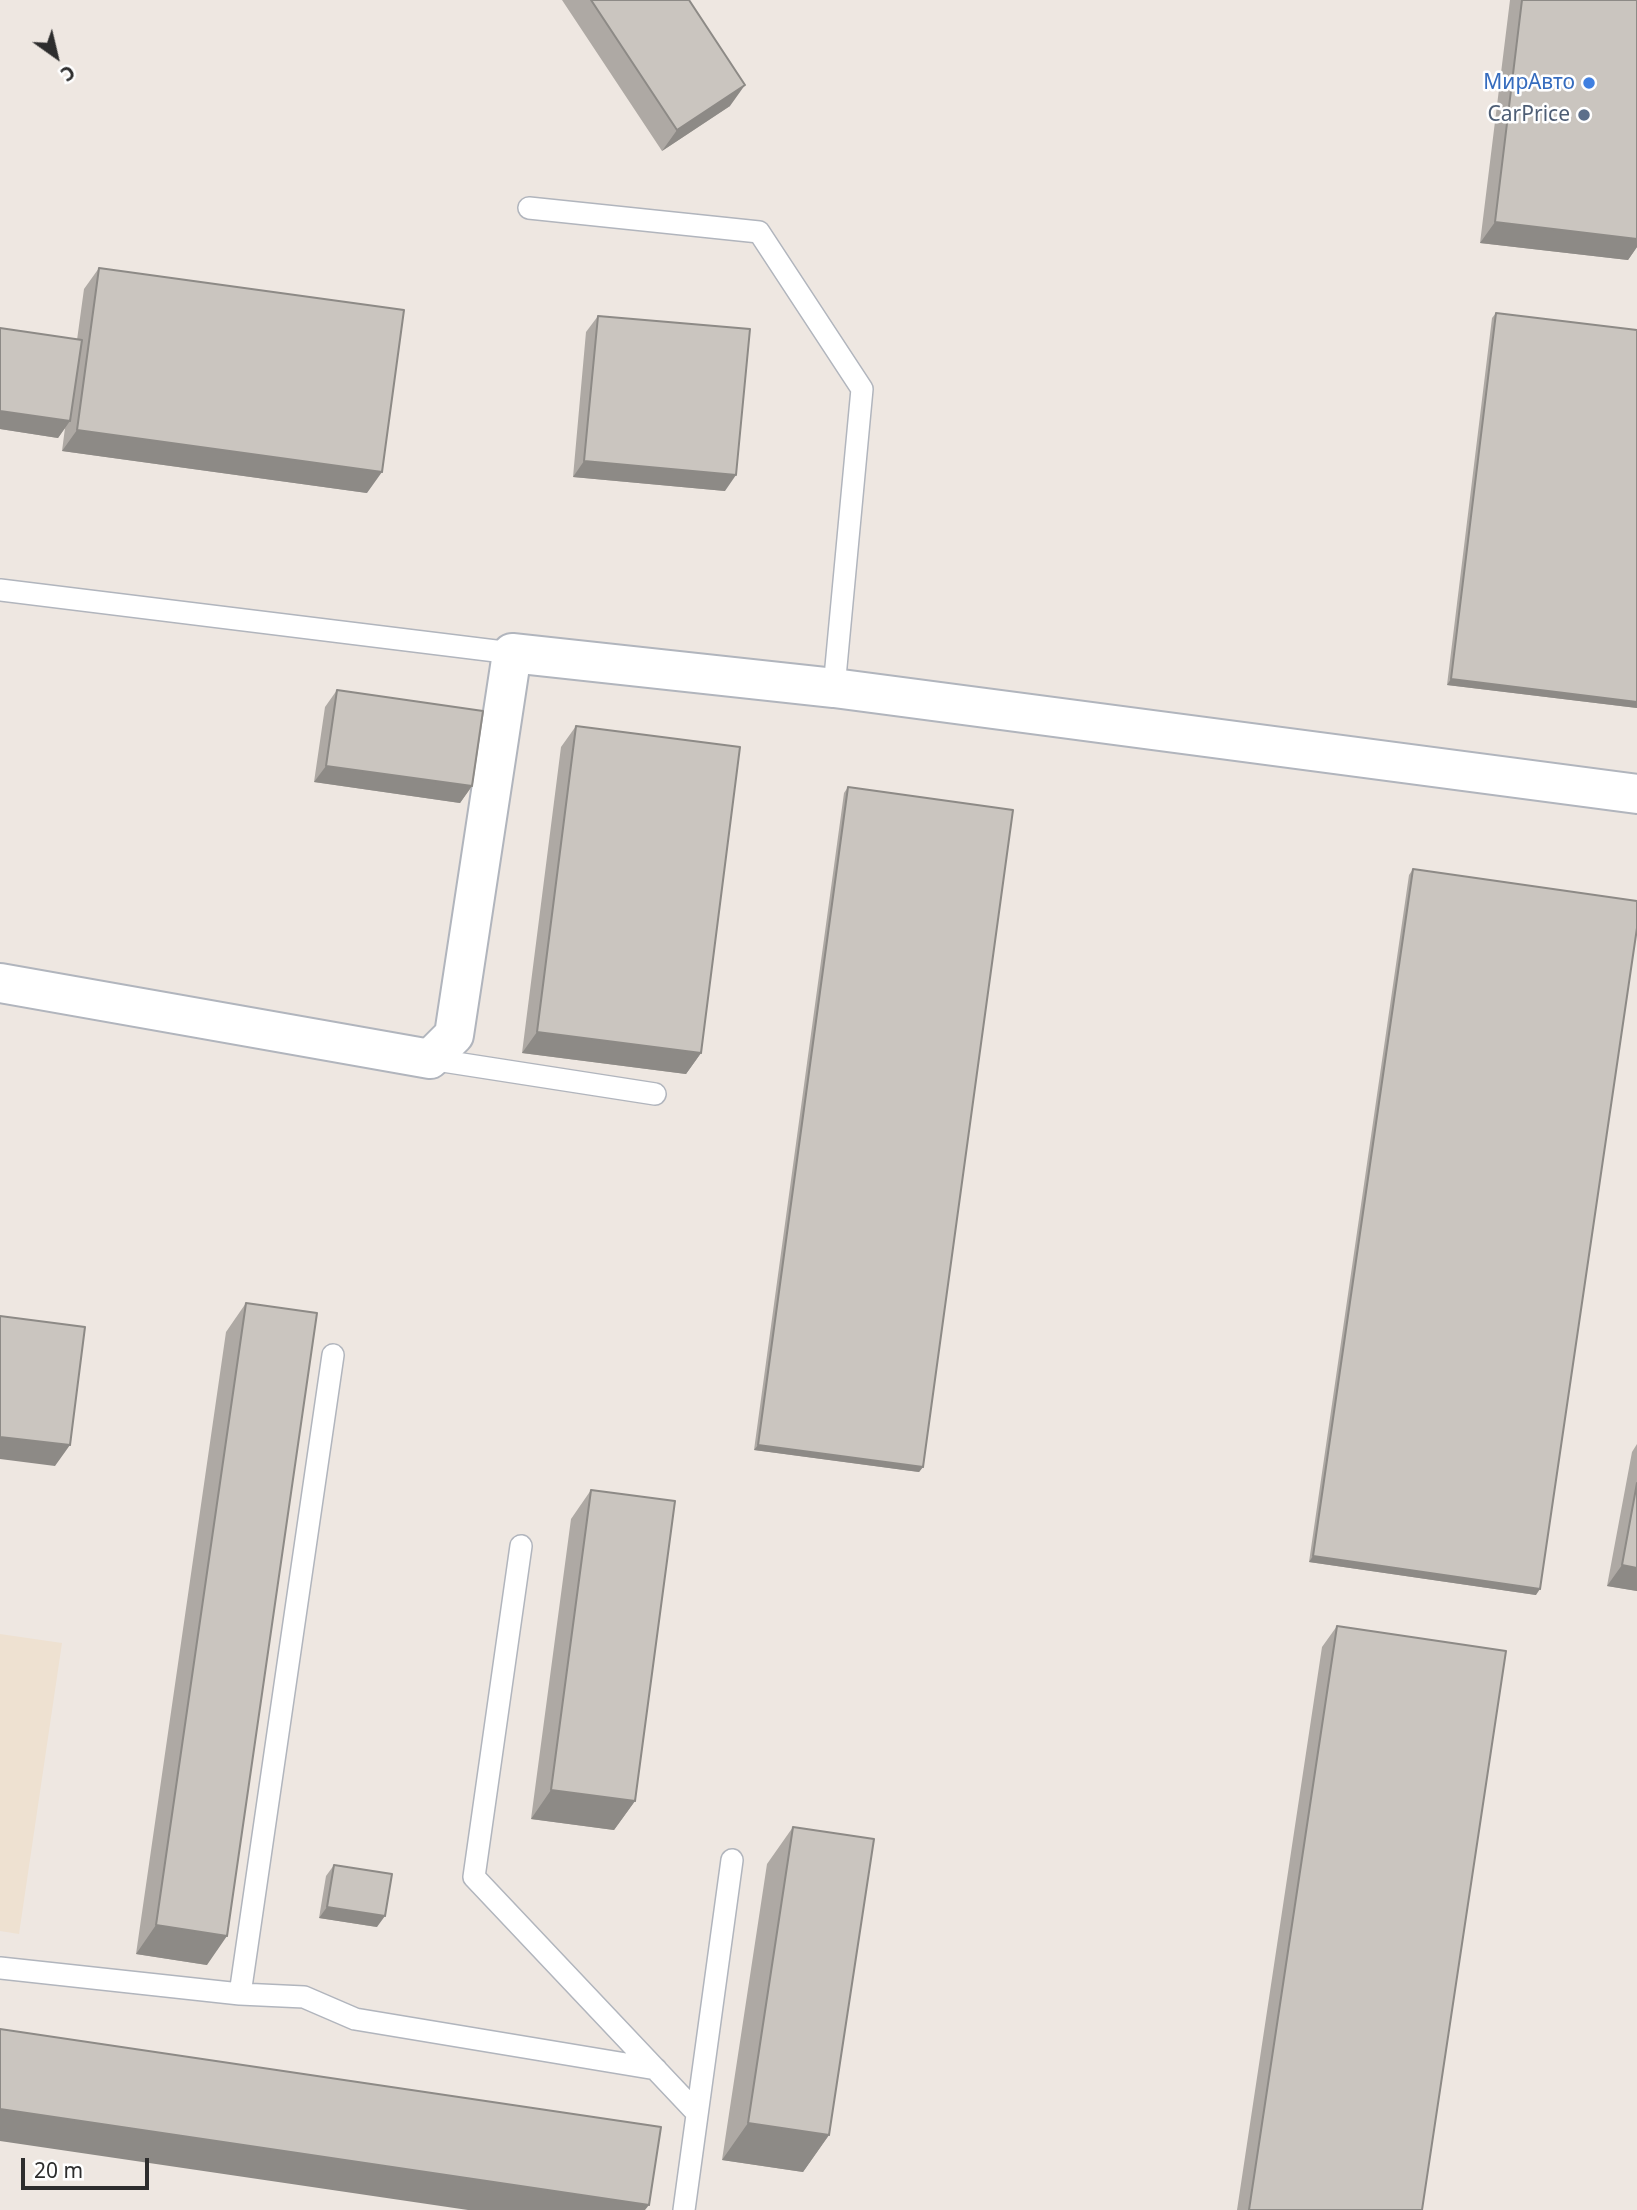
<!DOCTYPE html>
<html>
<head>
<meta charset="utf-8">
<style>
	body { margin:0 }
	#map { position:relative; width:1637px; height:2210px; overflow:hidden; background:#eee7e1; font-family:"Noto Sans",sans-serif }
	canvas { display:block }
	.north { position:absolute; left:21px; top:21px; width:70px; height:70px; -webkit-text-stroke:5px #fff; paint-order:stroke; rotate:146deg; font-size:19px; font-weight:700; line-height:28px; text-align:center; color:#2d2d2d }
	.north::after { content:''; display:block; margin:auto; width:24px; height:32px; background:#2d2d2d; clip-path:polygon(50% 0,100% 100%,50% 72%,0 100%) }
	.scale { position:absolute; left:21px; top:2158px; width:128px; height:32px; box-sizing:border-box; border:4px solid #2d2d2d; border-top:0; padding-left:9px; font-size:21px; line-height:24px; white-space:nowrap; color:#2d2d2d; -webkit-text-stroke:5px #fff; paint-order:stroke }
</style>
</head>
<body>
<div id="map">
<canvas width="1637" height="2210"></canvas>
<div class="north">С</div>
<div class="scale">20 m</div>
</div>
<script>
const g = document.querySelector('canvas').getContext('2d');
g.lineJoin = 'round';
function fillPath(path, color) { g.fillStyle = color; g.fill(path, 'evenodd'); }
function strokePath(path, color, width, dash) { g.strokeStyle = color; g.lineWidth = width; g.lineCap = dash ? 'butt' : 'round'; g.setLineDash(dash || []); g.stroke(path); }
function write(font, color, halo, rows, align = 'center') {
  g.font = font + ' "Noto Sans",sans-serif'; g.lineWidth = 5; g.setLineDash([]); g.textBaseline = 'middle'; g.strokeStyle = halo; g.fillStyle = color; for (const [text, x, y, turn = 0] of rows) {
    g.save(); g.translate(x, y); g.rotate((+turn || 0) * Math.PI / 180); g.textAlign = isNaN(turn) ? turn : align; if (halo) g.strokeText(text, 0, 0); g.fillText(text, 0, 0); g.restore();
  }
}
fillPath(new Path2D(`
	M0 1634 62 1643 19 1934 0 1931Z`), '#eee1d1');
const service = new Path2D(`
	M529 208 759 232 862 389 834 688
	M0 590 512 653
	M430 1059 655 1094
	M521 1546 474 1877 697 2113
	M0 1968 240 1994 304 1997 355 2019 656 2069
	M240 1994 333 1355
	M684 2210 732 1860`);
const minor = new Path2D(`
	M0 983 430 1059 454 1035 512 653 834 688 1637 794`);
strokePath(service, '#b1b5bd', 24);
strokePath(minor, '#b1b5bd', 42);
strokePath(service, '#fff', 21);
strokePath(minor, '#fff', 38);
fillPath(new Path2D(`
	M562 0H689L730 106 662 151Z
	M1510 0H1637V247L1628 260 1480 243Z
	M99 268 367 493 62 451 65 428 58 438 0 429V328L77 340 84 289Z
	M1496 313 1637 708 1447 685 1492 318Z
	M598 316 725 491 573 477 586 332Z
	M337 690 472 786 460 803 314 782 325 707Z
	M576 726 701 1053 686 1074 522 1053 561 747Z
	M848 787 923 1467 919 1472 754 1450 844 793Z
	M1413 869 1536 1595 1309 1562 1409 875Z
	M246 1303 207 1965 136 1954 226 1332Z
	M1637 1444V1591L1607 1586 1632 1452Z
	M591 1490 635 1801 614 1830 531 1819 571 1519Z
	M1337 1626 1422 2210H1237L1322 1647Z
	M793 1827 829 2135 803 2172 722 2160 767 1864Z
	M334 1865 377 1927 319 1918 326 1876Z`), '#aea9a4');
fillPath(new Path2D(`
	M745 85 730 106 662 151 677 130Z
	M1495 222 1637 239V247L1628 260 1480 243Z
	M0 411 70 421 58 438 0 429Z
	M77 430 382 472 367 493 62 451Z
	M584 461 736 475 725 491 573 477Z
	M1451 679 1637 702V708L1447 685Z
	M326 766 472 786 460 803 314 782Z
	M537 1032 701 1053 686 1074 522 1053Z
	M0 1437 70 1445 55 1466 0 1459Z
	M758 1445 923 1467 919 1472 754 1450Z
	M1313 1556 1540 1589 1536 1595 1309 1562Z
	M1622 1565 1637 1568V1591L1607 1586Z
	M551 1790 635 1801 614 1830 531 1819Z
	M327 1907 385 1916 377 1927 319 1918Z
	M156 1925 227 1936 207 1965 136 1954Z
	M0 2109 649 2205 645 2210H468L0 2141Z
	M748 2123 829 2135 803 2172 722 2160Z`), '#8d8a86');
const building = new Path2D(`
	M591 0H689L745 85 677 130Z
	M1522 0H1637V239L1495 222Z
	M99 268 404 310 382 472 77 430Z
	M1496 313 1637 330V702L1451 679Z
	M598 316 750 329 736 475 584 461Z
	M0 328 82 340 70 421 0 411Z
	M337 690 483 711 472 786 326 766Z
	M576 726 740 747 701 1053 537 1032Z
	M848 787 1013 810 923 1467 758 1445Z
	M1413 869 1637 901V928L1540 1589 1313 1556Z
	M246 1303 317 1313 227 1936 156 1925Z
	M0 1316 85 1327 70 1445 0 1437Z
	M1637 1483V1568L1622 1565Z
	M591 1490 675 1501 635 1801 551 1790Z
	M1337 1626 1506 1651 1422 2210H1249Z
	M793 1827 874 1839 829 2135 748 2123Z
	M334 1865 392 1874 385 1916 327 1907Z
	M0 2029 661 2127 649 2205 0 2109Z`);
fillPath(building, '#cac5bf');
strokePath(building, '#8d8a86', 2);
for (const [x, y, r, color] of [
	[1589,83,7,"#3f7fe0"],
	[1584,115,7,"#5c6f8a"]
]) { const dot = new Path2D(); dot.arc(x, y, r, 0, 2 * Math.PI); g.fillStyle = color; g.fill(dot); strokePath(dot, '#fff', 2.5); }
write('21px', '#366cbe', '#fff', [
	["МирАвто",1575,83]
], 'right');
write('21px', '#4e5e75', '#fff', [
	["CarPrice",1570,115]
], 'right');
</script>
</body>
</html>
